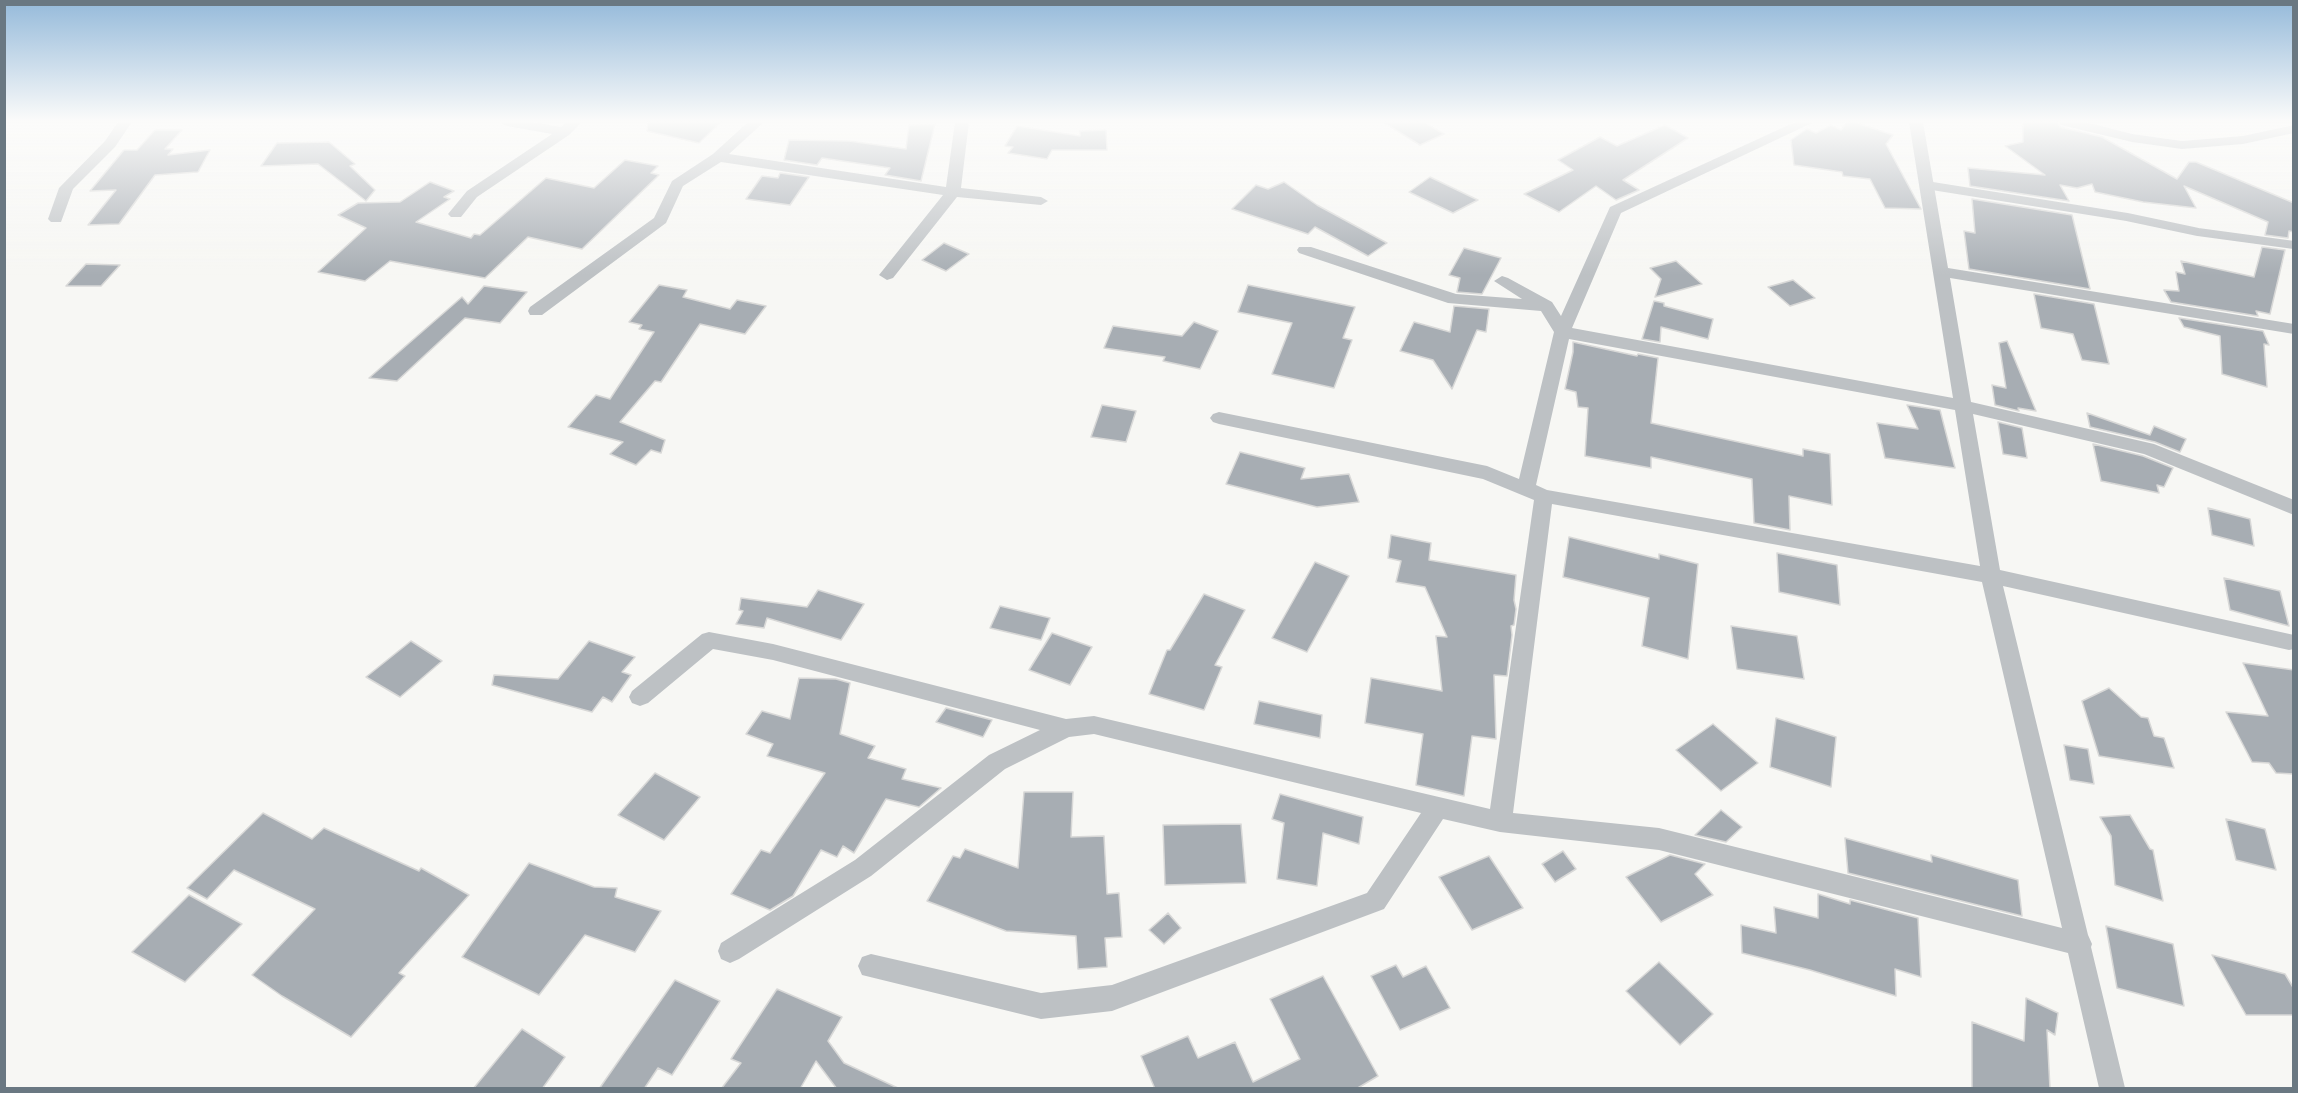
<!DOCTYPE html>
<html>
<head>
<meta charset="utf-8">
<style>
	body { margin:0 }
	#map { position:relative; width:2298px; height:1093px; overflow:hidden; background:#f7f7f4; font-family:Roboto,sans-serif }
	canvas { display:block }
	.frame { position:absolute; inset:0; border:6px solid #6a7882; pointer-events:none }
</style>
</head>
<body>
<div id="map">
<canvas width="2298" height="1093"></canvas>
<div class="frame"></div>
</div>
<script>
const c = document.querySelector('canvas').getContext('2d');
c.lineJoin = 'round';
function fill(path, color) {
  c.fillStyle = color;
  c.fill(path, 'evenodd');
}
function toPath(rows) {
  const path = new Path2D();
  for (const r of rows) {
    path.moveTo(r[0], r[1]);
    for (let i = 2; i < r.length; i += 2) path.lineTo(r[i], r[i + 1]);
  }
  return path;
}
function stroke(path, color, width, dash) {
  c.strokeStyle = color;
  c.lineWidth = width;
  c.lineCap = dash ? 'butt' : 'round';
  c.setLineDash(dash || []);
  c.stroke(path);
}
const building = toPath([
	[648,122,721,122,699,143,647,131,648,122],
	[1383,122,1424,122,1444,134,1420,145,1383,122],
	[1847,122,1854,122,1893,135,1886,144,1921,209,1885,208,1870,179,1843,176,1842,172,1794,165,1791,140,1807,129,1816,133,1831,125,1841,130,1847,122],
	[2023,122,2057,122,2060,127,2102,137,2177,179,2189,162,2196,162,2294,203,2294,232,2289,231,2288,238,2265,235,2268,222,2184,186,2196,208,2143,202,2095,192,2092,184,2077,188,2060,185,2069,201,1970,186,1968,168,2045,175,2005,146,2023,142,2023,122],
	[935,124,921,181,885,175,890,168,822,158,817,165,784,160,789,140,849,141,906,149,909,125,935,124],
	[1665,125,1688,138,1623,180,1639,190,1616,200,1596,186,1559,212,1524,194,1573,170,1558,160,1600,137,1617,146,1665,125],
	[1017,126,1080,136,1080,131,1106,130,1107,150,1052,150,1047,159,1008,153,1013,147,1005,146,1017,126],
	[155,130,182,130,165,149,173,149,168,155,210,150,198,172,155,175,119,224,88,225,116,190,90,191,124,150,137,150,155,130],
	[329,142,355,164,350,166,375,190,366,201,318,164,261,166,277,143,329,142],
	[625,160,658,166,651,173,659,175,582,249,528,237,485,278,390,261,365,281,318,272,366,228,338,215,358,203,400,202,430,182,454,191,444,197,450,199,416,222,471,238,474,234,480,235,546,178,594,188,625,160],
	[780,173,809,177,790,205,746,199,762,176,778,178,780,173],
	[1430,177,1478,200,1453,213,1409,192,1430,177],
	[1284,182,1317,205,1387,243,1368,256,1315,227,1308,234,1232,209,1256,185,1268,189,1284,182],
	[1972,199,2072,215,2090,289,1969,269,1964,231,1975,233,1972,199],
	[944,243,969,254,946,271,922,260,944,243],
	[2262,247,2285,250,2270,314,2256,311,2258,316,2171,302,2164,290,2179,291,2176,272,2185,274,2181,261,2254,277,2262,247],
	[1464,248,1501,258,1482,294,1457,292,1460,278,1449,275,1464,248],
	[1676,261,1702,284,1655,297,1661,279,1650,268,1676,261],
	[86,264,120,265,101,286,66,286,86,264],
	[1793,280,1815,298,1790,306,1768,287,1793,280],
	[659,285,687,290,683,297,730,309,737,300,766,306,745,334,700,324,661,382,655,381,620,422,665,440,661,453,651,450,636,465,610,454,623,442,568,427,596,395,610,399,654,332,639,329,642,325,629,322,659,285],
	[1248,285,1355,307,1343,338,1352,340,1334,388,1272,374,1292,323,1238,312,1248,285],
	[484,286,527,292,500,323,465,318,397,381,369,378,462,297,468,304,484,286],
	[2034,294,2094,304,2109,364,2082,360,2073,334,2041,328,2034,294],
	[1654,301,1664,303,1664,306,1713,319,1708,339,1661,327,1660,342,1642,339,1654,301],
	[1454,306,1489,309,1486,332,1477,330,1452,389,1433,360,1400,351,1414,322,1450,332,1454,306],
	[2179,318,2263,331,2269,345,2264,344,2267,387,2222,374,2220,336,2184,327,2179,318],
	[1194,322,1218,331,1200,369,1163,361,1165,357,1104,348,1113,326,1182,336,1194,322],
	[2007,341,2036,411,2018,408,2019,411,1995,405,1992,385,2006,388,1999,343,2007,341],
	[1573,342,1637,356,1638,354,1658,358,1651,423,1803,456,1803,449,1830,454,1832,505,1789,496,1790,530,1754,523,1752,479,1651,457,1651,468,1585,456,1588,408,1578,407,1576,392,1565,389,1573,352,1573,342],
	[1102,405,1136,411,1126,442,1091,437,1102,405],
	[1907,405,1940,410,1955,468,1885,458,1877,423,1918,429,1907,405],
	[2087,413,2150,435,2154,426,2186,439,2180,452,2155,442,2090,427,2087,413],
	[1998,422,2022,428,2027,458,2003,454,1998,422],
	[2093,444,2143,456,2173,468,2164,487,2157,485,2159,493,2101,481,2093,444],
	[1240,452,1305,468,1301,479,1349,474,1359,502,1317,507,1226,484,1240,452],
	[2208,508,2250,519,2254,546,2212,535,2208,508],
	[1391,535,1431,543,1429,560,1516,575,1514,600,1516,609,1514,625,1511,626,1512,635,1507,676,1494,675,1496,739,1472,736,1464,796,1416,785,1423,734,1365,723,1371,678,1442,691,1436,636,1447,637,1425,587,1396,582,1401,561,1388,558,1391,535],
	[1569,537,1659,559,1659,554,1698,564,1688,659,1642,646,1649,598,1563,577,1569,537],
	[1777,553,1837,565,1840,605,1779,592,1777,553],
	[1315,562,1349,576,1307,652,1272,638,1315,562],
	[2224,578,2280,591,2289,626,2230,610,2224,578],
	[818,590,864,604,841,640,767,618,764,628,736,624,743,611,739,610,741,598,807,607,818,590],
	[1204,594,1245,610,1215,665,1222,667,1204,710,1149,694,1167,650,1170,650,1204,594],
	[1000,606,1050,618,1041,640,990,628,1000,606],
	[1731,626,1797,636,1804,679,1737,669,1731,626],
	[1052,633,1092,647,1070,685,1029,670,1052,633],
	[411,641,442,661,400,697,366,677,411,641],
	[589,641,635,657,622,672,631,675,612,702,603,697,592,712,492,685,494,675,558,679,589,641],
	[2243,663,2294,670,2294,774,2276,773,2269,763,2252,762,2226,712,2268,716,2243,663],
	[799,678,836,679,850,683,840,734,875,746,868,758,906,769,902,779,941,788,919,807,886,799,854,853,843,846,837,857,821,850,793,896,770,910,731,894,761,850,770,853,825,773,767,756,773,744,746,734,762,711,790,719,799,678],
	[2109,688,2141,717,2148,718,2154,736,2164,738,2174,768,2099,756,2082,701,2109,688],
	[1259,701,1322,715,1320,738,1254,724,1259,701],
	[946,708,992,720,983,737,936,722,946,708],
	[1776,718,1836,737,1831,787,1770,767,1776,718],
	[1713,724,1758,763,1721,791,1676,750,1713,724],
	[2064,745,2088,749,2094,784,2070,780,2064,745],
	[655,773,700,797,664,840,618,815,655,773],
	[1024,792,1073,792,1071,837,1104,836,1107,894,1119,893,1122,937,1105,938,1107,967,1078,969,1076,936,1006,931,927,901,953,856,960,858,965,849,1018,868,1024,792],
	[1280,794,1363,817,1359,844,1323,833,1317,886,1277,879,1284,823,1272,819,1280,794],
	[1721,810,1742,827,1726,842,1695,835,1721,810],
	[263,813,312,839,324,828,419,871,421,868,469,895,399,973,405,976,351,1037,282,996,252,975,315,909,234,870,207,899,187,888,263,813],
	[2130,815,2150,849,2153,850,2163,901,2115,885,2111,836,2100,817,2130,815],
	[2226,819,2265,829,2276,870,2236,860,2226,819],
	[1241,824,1246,883,1165,885,1163,825,1241,824],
	[1845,838,1932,862,1931,855,2018,880,2022,916,1848,873,1845,838],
	[1563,851,1576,869,1555,882,1542,864,1563,851],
	[1670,855,1705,864,1695,874,1713,895,1661,922,1626,877,1670,855],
	[1489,856,1523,908,1472,930,1439,877,1489,856],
	[529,863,594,887,617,888,615,897,661,911,635,952,585,935,539,995,462,957,529,863],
	[1818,894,1850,904,1850,900,1918,918,1921,977,1895,969,1896,996,1810,970,1742,953,1741,925,1776,933,1774,907,1818,918,1818,894],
	[189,895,242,924,185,982,132,952,189,895],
	[1168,913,1181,928,1164,944,1149,930,1168,913],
	[2106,926,2173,944,2184,1006,2117,988,2106,926],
	[2212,955,2285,974,2294,989,2294,1015,2246,1015,2212,955],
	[1659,962,1713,1014,1680,1045,1626,991,1659,962],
	[1396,965,1403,977,1426,966,1450,1008,1400,1030,1371,976,1396,965],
	[1323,976,1378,1076,1356,1089,1155,1089,1141,1056,1188,1036,1198,1058,1235,1042,1253,1082,1300,1059,1270,999,1323,976],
	[675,980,720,1001,672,1075,658,1068,644,1089,599,1089,675,980],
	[777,989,842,1017,828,1041,844,1063,900,1089,837,1089,816,1061,800,1089,721,1089,741,1063,731,1059,777,989],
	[2026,998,2058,1013,2055,1035,2047,1030,2050,1089,1972,1089,1972,1022,2024,1041,2026,998],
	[522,1029,565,1057,542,1089,473,1089,522,1029]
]);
const lane = toPath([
	[1926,185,2127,217,2198,232,2294,245]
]);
const street = toPath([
	[118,122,132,122,115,147,73,189,61,222,51,222,48,219,59,188,105,141,118,122],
	[500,122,533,122,561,127,566,122,582,122,569,135,477,197,461,217,451,217,448,214,467,191,552,134,507,126,500,122],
	[748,122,764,122,729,154,946,187,955,122,969,122,961,188,1041,197,1048,201,1041,205,957,197,893,278,887,280,879,275,943,195,721,162,683,186,666,223,542,315,530,315,528,311,530,307,654,218,672,181,713,154,748,122],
	[1795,122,1814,122,1621,213,1572,328,1953,398,1909,122,1923,122,1948,268,2294,324,2294,334,1950,278,1971,402,2154,444,2294,500,2294,515,2144,454,1973,414,2000,570,2294,635,2294,649,2289,650,2003,586,2088,935,2092,944,2091,947,2125,1088,2099,1088,2068,953,1659,850,1500,832,1443,819,1384,909,1112,1011,1041,1019,862,975,858,966,862,957,871,954,1041,993,1112,985,1367,893,1421,813,1094,734,1069,737,1005,769,871,876,739,959,730,963,721,959,718,951,721,943,855,860,989,755,1040,730,773,660,713,649,648,703,640,706,632,703,629,697,632,691,702,634,709,632,773,644,1066,719,1094,716,1490,809,1534,500,1483,479,1219,424,1213,422,1210,418,1213,414,1219,412,1487,466,1519,479,1554,332,1541,311,1448,303,1299,253,1297,250,1299,247,1311,247,1456,294,1522,299,1494,281,1502,276,1508,278,1552,302,1561,316,1610,207,1795,122],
	[1569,339,1955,410,1980,566,1547,490,1536,485,1569,339],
	[1552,504,1982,582,2062,928,1659,828,1513,813,1552,504],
	[2059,122,2085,122,2132,134,2182,141,2243,136,2294,125,2294,133,2243,144,2182,149,2132,142,2061,125,2059,122]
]);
fill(building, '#a7adb3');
stroke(building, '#d8d8d7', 1.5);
stroke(lane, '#bdc1c4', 8);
fill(street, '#bdc1c4');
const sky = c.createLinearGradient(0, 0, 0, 275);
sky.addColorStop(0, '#95bada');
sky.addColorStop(0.44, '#fbfbfa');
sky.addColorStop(1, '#fbfbfa00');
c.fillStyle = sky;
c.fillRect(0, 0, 2298, 275);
</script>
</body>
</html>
